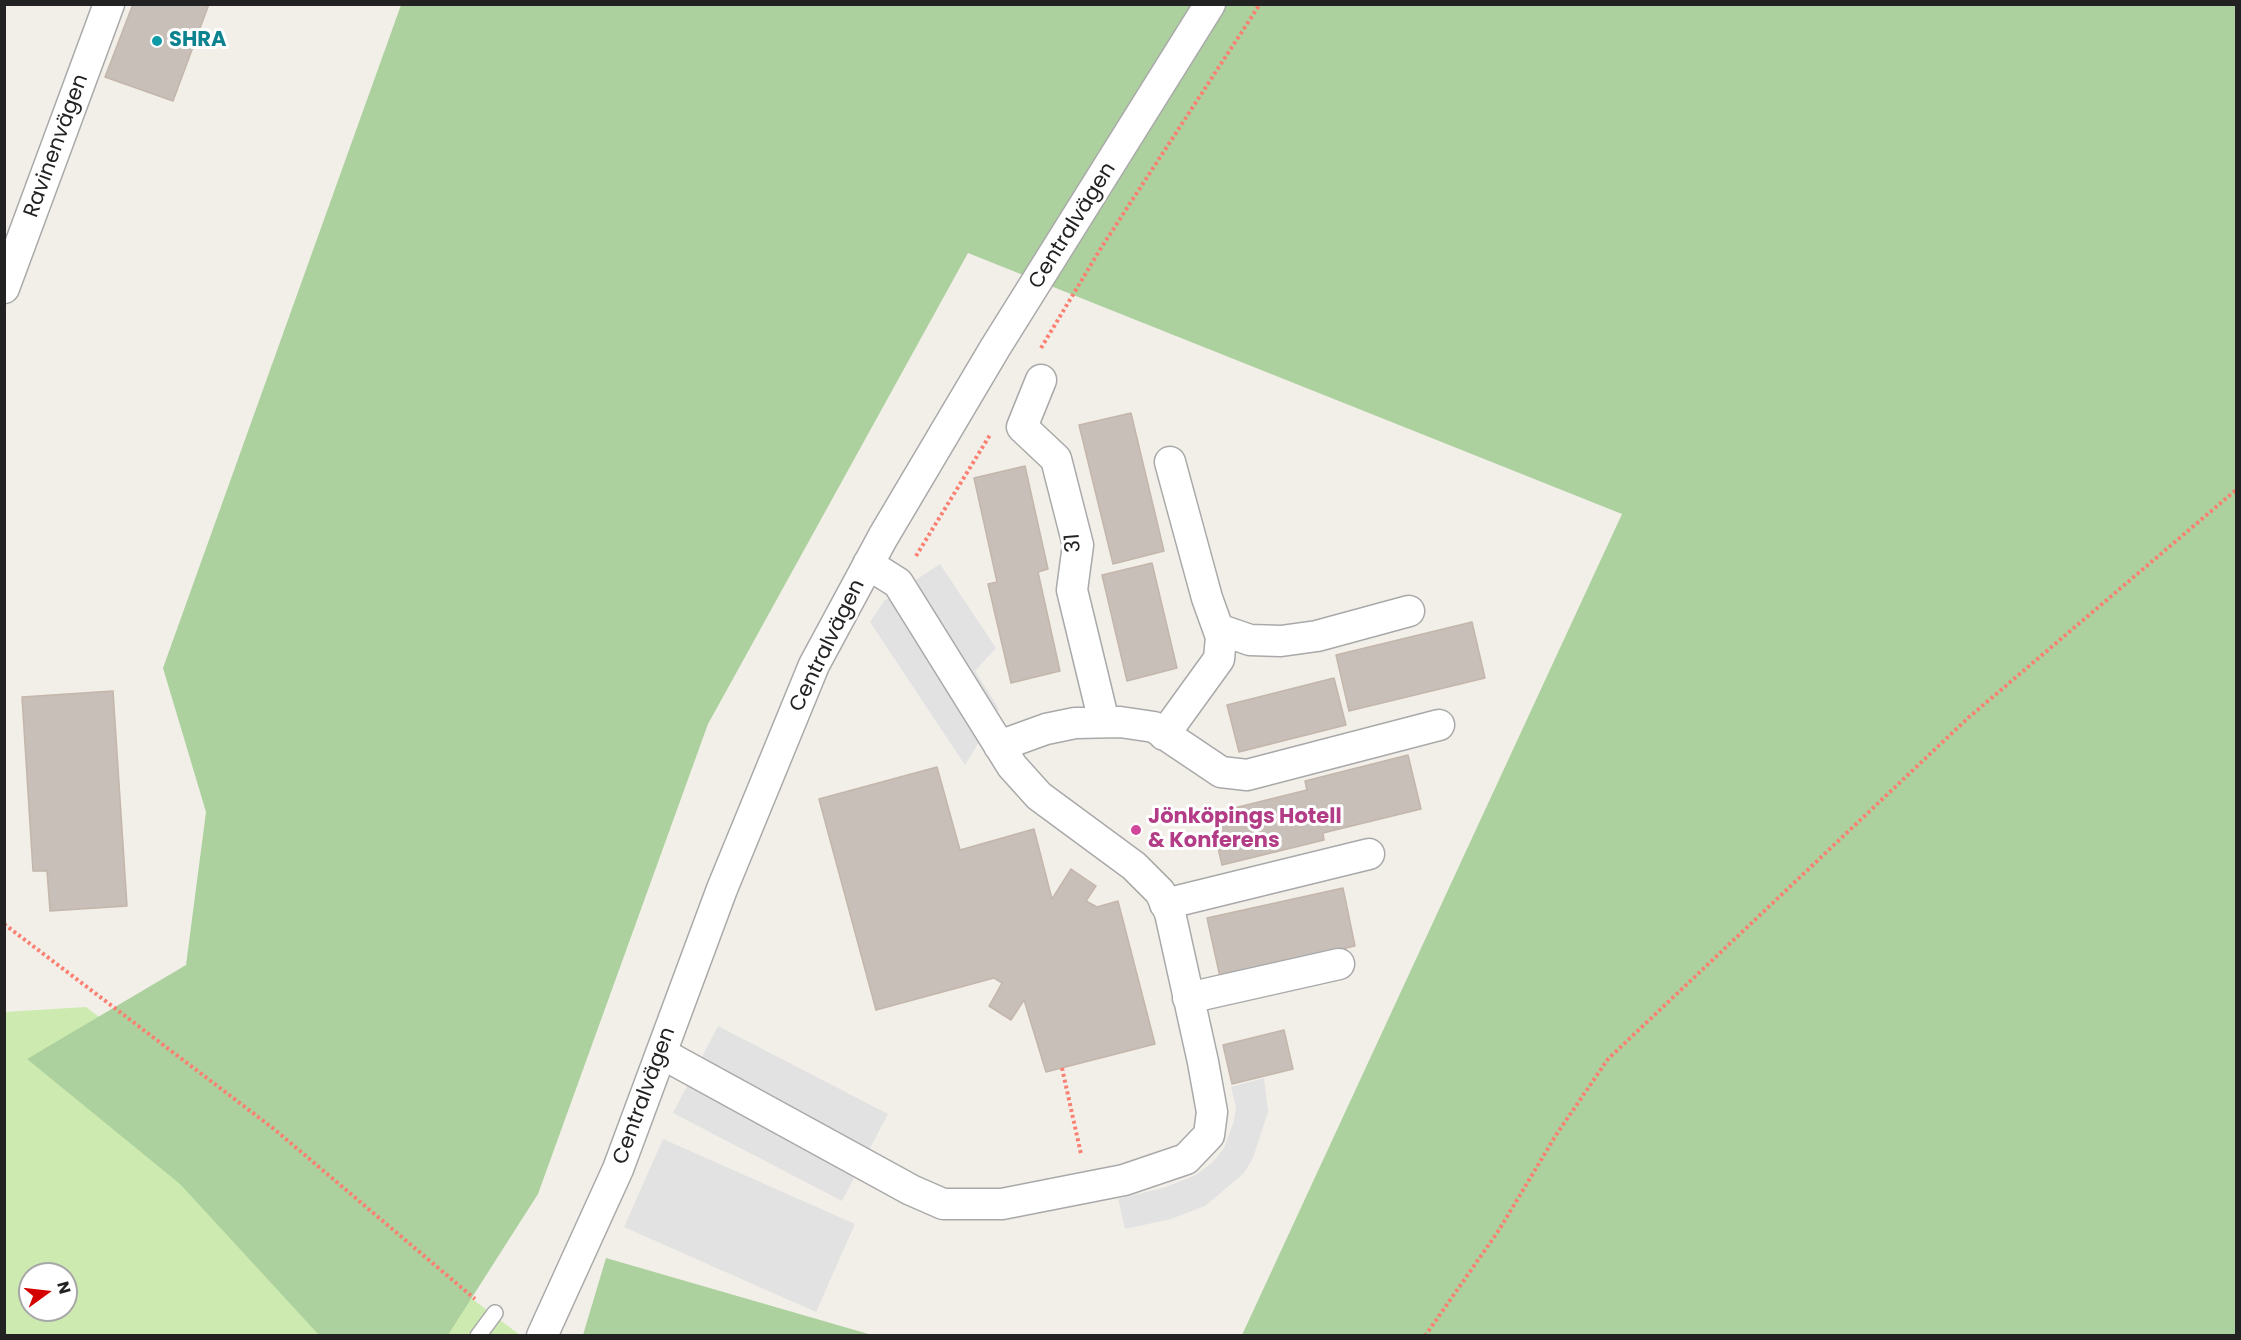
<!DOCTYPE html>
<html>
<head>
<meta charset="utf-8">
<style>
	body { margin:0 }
	#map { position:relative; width:2241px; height:1340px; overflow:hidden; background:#f2efe9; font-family:Poppins,sans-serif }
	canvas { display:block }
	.frame { position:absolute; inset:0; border:6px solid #222; pointer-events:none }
	.north { position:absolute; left:18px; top:1262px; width:60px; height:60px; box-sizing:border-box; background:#fff; border:2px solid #a7a7a7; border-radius:50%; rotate:75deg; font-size:16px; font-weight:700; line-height:24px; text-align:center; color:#222 }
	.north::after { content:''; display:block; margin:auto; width:21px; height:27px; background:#d40000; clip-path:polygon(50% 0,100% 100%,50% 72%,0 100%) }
</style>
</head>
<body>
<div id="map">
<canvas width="2241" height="1340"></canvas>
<div class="frame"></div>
<div class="north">N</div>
</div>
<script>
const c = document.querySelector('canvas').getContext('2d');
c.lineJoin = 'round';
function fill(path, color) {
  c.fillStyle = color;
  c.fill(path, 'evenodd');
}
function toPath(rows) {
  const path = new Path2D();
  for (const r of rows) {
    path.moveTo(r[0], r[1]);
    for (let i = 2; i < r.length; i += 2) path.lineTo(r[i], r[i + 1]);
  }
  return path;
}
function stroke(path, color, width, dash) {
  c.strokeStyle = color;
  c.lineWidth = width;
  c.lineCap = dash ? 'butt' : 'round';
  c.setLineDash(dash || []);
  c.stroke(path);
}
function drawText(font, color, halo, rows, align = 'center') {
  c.font = font + ' Poppins,sans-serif';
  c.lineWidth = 6;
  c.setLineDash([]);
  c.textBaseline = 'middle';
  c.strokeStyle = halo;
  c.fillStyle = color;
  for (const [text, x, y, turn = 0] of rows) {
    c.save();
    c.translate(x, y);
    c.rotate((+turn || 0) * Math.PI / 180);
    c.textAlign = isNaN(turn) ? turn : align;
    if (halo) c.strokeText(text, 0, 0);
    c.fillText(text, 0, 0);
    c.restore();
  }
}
const grass = toPath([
	[86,1007,520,1335,5,1335,4,1012],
	[30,1274,66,1274,66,1310,30,1310]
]);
const forest = toPath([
	[401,5,2236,5,2236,1335,1242,1335,1622,514,968,253,708,724,538,1194,448,1335,319,1335,180,1184,27,1059,186,965,206,812,163,668],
	[606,1258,872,1335,583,1335]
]);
const parking = toPath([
	[940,564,996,648,975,671,999,709,965,765,870,622,884,601],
	[718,1026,888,1114,842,1201,673,1113],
	[1264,1078,1268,1112,1253,1158,1244,1173,1205,1206,1171,1219,1125,1229,1118,1199,1163,1188,1194,1176,1212,1163,1224,1148,1234,1121,1236,1107,1231,1087],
	[663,1139,855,1224,816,1312,624,1227]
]);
const building = toPath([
	[133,4,209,4,173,101,105,77,133,4],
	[1131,413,1164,551,1113,564,1079,425,1131,413],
	[1025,466,1048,569,1038,572,1060,671,1011,683,988,584,997,582,974,478,1025,466],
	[1152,563,1177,668,1127,681,1102,575,1152,563],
	[1472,622,1485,678,1349,711,1336,655,1472,622],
	[1334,678,1346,725,1239,752,1227,705,1334,678],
	[113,691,127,906,50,911,47,871,33,871,22,697,113,691],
	[1408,755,1421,809,1323,833,1324,840,1222,865,1210,814,1307,790,1305,781,1408,755],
	[937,767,960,850,1034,829,1052,899,1071,869,1096,886,1086,901,1097,907,1118,901,1155,1044,1046,1072,1024,1000,1011,1020,989,1006,1002,983,994,978,876,1010,819,799,937,767],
	[1343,888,1355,946,1220,977,1207,918,1343,888],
	[1284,1030,1293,1069,1232,1084,1223,1045,1284,1030]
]);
const path = toPath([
	[1041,348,1101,248,1260,4],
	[916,556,990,435],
	[4,924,274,1129,475,1299],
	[1062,1068,1081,1154],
	[1425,1336,1499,1230,1556,1135,1608,1059,1968,718,2236,490]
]);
const lane = toPath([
	[478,1336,495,1313]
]);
const street = toPath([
	[4,288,109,4],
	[1041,380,1022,427,1056,459,1078,545,1072,590,1104,722],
	[1218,629,1250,640,1281,641,1317,636,1409,611],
	[1164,735,1219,659,1221,637,1207,598,1170,462],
	[999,746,1046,729,1075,723,1120,722,1154,727,1221,772,1247,775,1439,725],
	[1165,904,1369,854],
	[1188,998,1339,964],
	[661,1053,911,1190,943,1204,1002,1204,1124,1180,1186,1159,1209,1135,1212,1112,1203,1062,1170,913,1160,892,1134,866,1039,796,1012,766,898,583,868,564],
	[542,1336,618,1169,722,889,814,665,883,537,995,348,1210,4]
]);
const markers = [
	[157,41,6,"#0f9aa8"],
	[1136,830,6,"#d1479c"]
];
const cultureNames = [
	["SHRA",169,41]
];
const streetNames = [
	["Ravinenvägen",57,146,-70],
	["Centralvägen",1073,226,-58],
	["31",1074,543,-95],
	["Centralvägen",828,646,-64],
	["Centralvägen",645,1096,-70]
];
const hotelNames = [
	["Jönköpings Hotell",1148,818],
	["& Konferens",1148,842]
];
fill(grass, '#cdebb0');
fill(forest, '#add19e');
fill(parking, '#e2e2e2');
fill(building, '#c7bfb8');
stroke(building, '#c4b6ab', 1.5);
stroke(lane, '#a9a9a9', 18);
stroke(street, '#a9a9a9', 33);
stroke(path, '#fa8072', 4, [3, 3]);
stroke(lane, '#fff', 15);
stroke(street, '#fff', 30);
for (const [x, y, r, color] of markers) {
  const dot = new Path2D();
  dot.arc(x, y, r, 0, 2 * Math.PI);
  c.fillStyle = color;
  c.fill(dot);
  stroke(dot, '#fff', 2);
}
drawText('bold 21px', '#0d838f', '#fff', cultureNames, 'left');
drawText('21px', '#222', '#fff', streetNames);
drawText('bold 21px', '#b23c85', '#fff', hotelNames, 'left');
</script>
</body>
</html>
